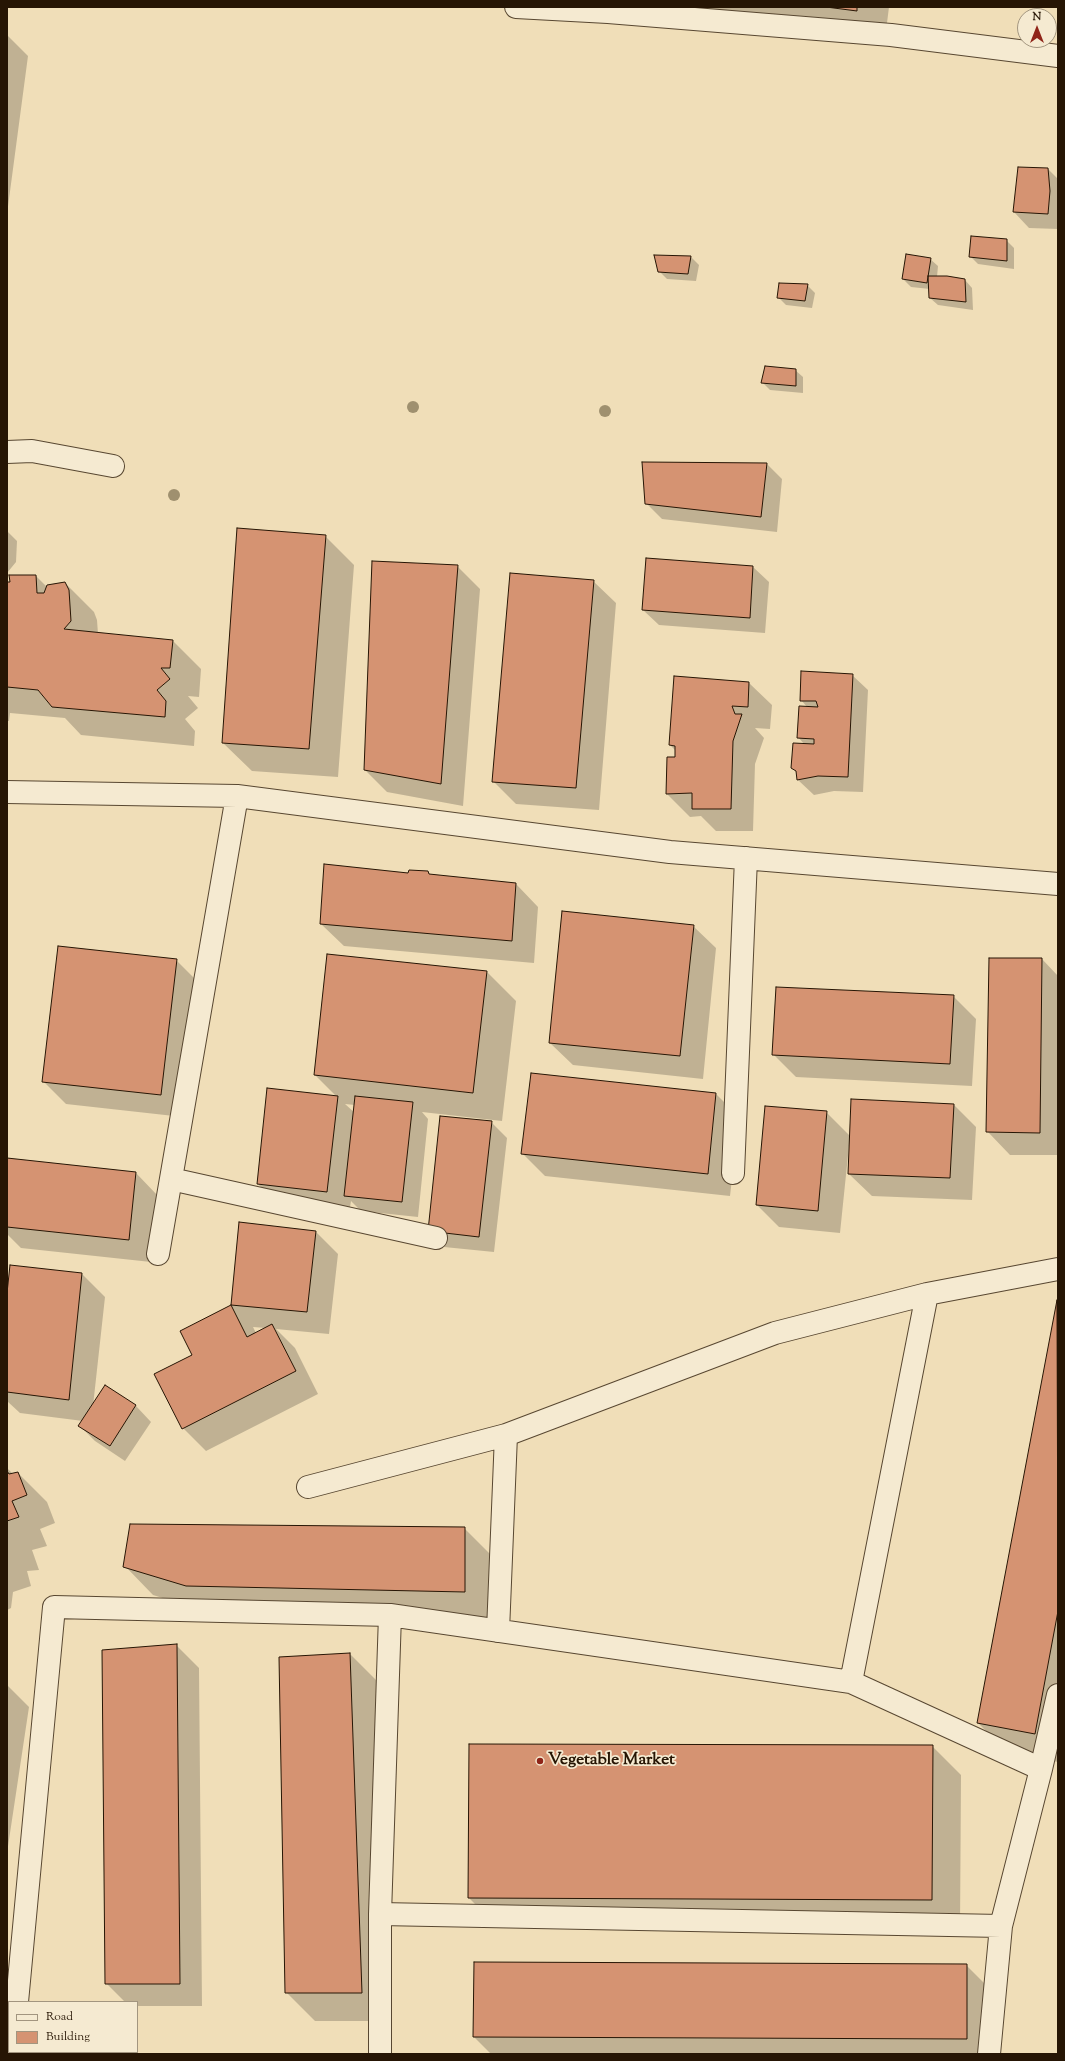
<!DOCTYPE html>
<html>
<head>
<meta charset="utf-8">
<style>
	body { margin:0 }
	#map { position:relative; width:1065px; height:2061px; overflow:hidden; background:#f0deb8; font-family:"Sorts Mill Goudy",serif }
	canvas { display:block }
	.frame { position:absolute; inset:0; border:8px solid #261504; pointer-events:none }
	.legend { position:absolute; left:8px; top:2001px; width:130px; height:52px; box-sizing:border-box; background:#f5ead1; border:1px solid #a2957f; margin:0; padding:5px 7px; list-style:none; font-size:12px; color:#261504 }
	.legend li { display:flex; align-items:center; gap:8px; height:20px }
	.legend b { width:20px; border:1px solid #a2957f }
	.north { position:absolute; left:1017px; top:8px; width:40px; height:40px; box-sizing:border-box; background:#f5ead1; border:1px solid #a2957f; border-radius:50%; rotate:0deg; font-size:11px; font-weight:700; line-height:16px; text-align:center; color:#261504 }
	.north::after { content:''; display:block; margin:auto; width:14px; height:18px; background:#8f2418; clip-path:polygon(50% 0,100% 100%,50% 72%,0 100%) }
</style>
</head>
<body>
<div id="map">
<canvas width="1065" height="2061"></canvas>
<div class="frame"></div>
<ul class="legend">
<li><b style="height:5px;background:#f5ead1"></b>Road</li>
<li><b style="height:11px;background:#d59372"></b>Building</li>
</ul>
<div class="north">N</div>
</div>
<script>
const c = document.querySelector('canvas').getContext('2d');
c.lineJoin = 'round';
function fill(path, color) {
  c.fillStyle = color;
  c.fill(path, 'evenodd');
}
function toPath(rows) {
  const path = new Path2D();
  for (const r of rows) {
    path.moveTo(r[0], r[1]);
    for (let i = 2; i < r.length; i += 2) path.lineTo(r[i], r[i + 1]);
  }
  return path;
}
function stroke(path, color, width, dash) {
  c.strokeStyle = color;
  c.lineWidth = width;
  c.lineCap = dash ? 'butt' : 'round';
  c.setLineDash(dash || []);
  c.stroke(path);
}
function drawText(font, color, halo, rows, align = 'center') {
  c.font = font + ' "Sorts Mill Goudy",serif';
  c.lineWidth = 3.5;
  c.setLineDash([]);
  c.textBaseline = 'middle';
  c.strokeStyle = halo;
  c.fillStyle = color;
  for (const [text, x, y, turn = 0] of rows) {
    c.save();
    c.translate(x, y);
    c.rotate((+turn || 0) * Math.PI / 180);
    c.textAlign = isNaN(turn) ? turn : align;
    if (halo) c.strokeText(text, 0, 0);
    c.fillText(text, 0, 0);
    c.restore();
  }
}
const shadow = toPath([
	[695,7,889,7,885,39,707,19],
	[7,35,28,56,7,214],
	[1019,168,1048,169,1058,179,1058,229,1029,228,1014,212],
	[1006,240,1014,248,1014,269,978,264,970,256],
	[655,256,691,257,699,265,696,281,667,279,659,271],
	[930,259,938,266,937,277,965,280,972,288,973,310,938,305,930,298,930,289,911,287,903,279],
	[807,285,815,293,812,308,786,305,778,297],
	[795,370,803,377,803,393,770,390,762,382],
	[767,464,782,479,777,532,662,519,646,503],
	[7,531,17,541,16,562,7,573],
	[325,536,354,565,338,777,252,771,223,743],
	[457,566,480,589,463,806,387,792,365,770],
	[753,567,769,582,765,633,659,625,643,610],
	[36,576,47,587,65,583,94,612,97,620,98,634,173,641,201,669,199,697,188,696,198,708,185,719,195,731,194,746,81,735,65,718,10,713,9,721,7,721,7,583],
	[593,581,616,603,599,810,516,804,493,781],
	[852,675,868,690,863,792,834,791,814,795,798,780,797,772,792,767,805,745,798,737,808,708,801,700],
	[749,683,772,705,770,729,755,728,764,738,755,764,753,831,716,831,701,816,690,817,667,794,668,758,676,758,676,751,670,745],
	[427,872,431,875,516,884,538,907,534,963,344,946,321,924,409,874],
	[693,926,716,948,703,1079,573,1065,550,1043],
	[1042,959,1058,976,1058,1155,1010,1155,988,1132],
	[176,960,199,983,183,1117,66,1104,44,1082],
	[487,972,516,1001,502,1121,422,1112,428,1119,418,1217,361,1211,351,1201,349,1214,280,1207,258,1184,336,1096,315,1075],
	[345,1104,355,1105,355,1113],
	[953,996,976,1019,972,1086,796,1077,773,1054],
	[532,1074,716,1094,739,1117,730,1196,545,1176,522,1153],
	[953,1104,976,1127,972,1200,872,1196,849,1174],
	[826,1112,850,1136,840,1233,779,1227,757,1205],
	[491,1122,507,1138,494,1252,444,1247,429,1231],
	[7,1159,136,1173,158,1196,151,1262,21,1248,7,1234],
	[239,1223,316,1232,338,1254,329,1334,276,1329,295,1348,318,1394,206,1451,183,1428,155,1374,193,1355,181,1332,232,1306],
	[253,1327,266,1328,256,1333],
	[11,1266,82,1274,105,1297,93,1406,105,1386,136,1406,151,1422,125,1461,95,1441,80,1426,83,1421,20,1413,7,1401,7,1302],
	[1058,1301,1058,1762,1007,1752,978,1723],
	[7,1468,13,1474,18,1473,47,1502,55,1523,40,1529,47,1546,32,1550,39,1570,27,1571,31,1586,13,1592,11,1608,7,1610],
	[464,1528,493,1557,493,1620,215,1614,153,1595,125,1566],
	[176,1645,199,1668,202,2006,137,2006,137,2002,125,2002,106,1983],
	[350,1654,379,1683,391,2021,315,2021,286,1992],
	[7,1685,29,1707,7,1853],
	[470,1745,932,1746,961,1775,960,1929,498,1927,469,1898],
	[966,1965,995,1994,995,2054,491,2054,474,2037]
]);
const building = toPath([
	[826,7,857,7,857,11,826,7],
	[1018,167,1048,168,1050,191,1048,214,1013,212,1018,167],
	[971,236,1007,239,1007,261,969,257,971,236],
	[906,254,931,258,927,283,902,279,906,254],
	[654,255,691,256,688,274,658,272,654,255],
	[928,276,947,276,965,279,966,302,929,298,928,276],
	[779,283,808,284,805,301,777,298,779,283],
	[765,366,796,369,796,386,761,383,765,366],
	[642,462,767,463,761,517,645,504,642,462],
	[237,528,326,535,309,749,222,743,237,528],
	[646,558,753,566,750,618,642,610,646,558],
	[372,561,458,565,441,784,364,770,372,561],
	[510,573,594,580,576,788,492,782,510,573],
	[9,575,36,575,37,593,44,593,47,585,65,582,69,590,71,621,64,629,173,640,170,668,161,668,170,679,157,690,166,701,165,717,52,707,38,690,7,687,7,582,10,582,9,575],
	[801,671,853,674,848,777,818,776,797,780,796,771,791,768,793,743,814,744,814,739,797,738,799,706,818,707,816,701,800,701,801,671],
	[674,676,749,682,748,707,732,706,735,714,742,714,733,741,731,809,692,809,692,793,666,794,667,757,675,757,675,746,669,745,674,676],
	[324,864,408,873,409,870,428,871,429,874,516,883,512,941,320,924,324,864],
	[562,911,694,925,680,1056,549,1043,562,911],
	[58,946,177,959,161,1095,42,1082,58,946],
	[327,954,487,971,473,1093,314,1075,327,954],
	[989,958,1042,958,1040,1133,986,1132,989,958],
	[776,987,954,995,950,1064,772,1055,776,987],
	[531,1073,716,1093,708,1174,521,1154,531,1073],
	[267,1088,338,1096,327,1192,257,1184,267,1088],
	[355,1096,413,1102,402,1202,344,1196,355,1096],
	[851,1099,954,1104,950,1178,848,1174,851,1099],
	[765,1106,827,1111,818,1211,756,1205,765,1106],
	[440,1116,492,1121,479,1237,428,1231,440,1116],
	[7,1158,136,1172,129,1240,7,1227,7,1158],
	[239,1222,316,1231,307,1312,231,1305,239,1222],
	[10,1265,82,1273,69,1400,7,1392,7,1293,10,1265],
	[1057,1300,1058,1611,1035,1734,977,1723,1057,1300],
	[231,1305,247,1337,272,1324,296,1371,182,1429,154,1374,192,1355,180,1331,231,1305],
	[105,1385,136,1405,110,1446,78,1426,105,1385],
	[7,1471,9,1474,18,1472,27,1495,12,1501,19,1517,7,1521,7,1471],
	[130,1524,465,1527,465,1592,186,1586,123,1567,130,1524],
	[177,1644,180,1984,105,1984,102,1650,177,1644],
	[350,1653,362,1993,285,1993,279,1657,350,1653],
	[469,1744,933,1745,932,1900,468,1898,469,1744],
	[474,1962,967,1964,967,2039,473,2037,474,1962]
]);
const minor = toPath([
	[516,7,608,12,891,35,1058,56],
	[7,452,32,451,113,466],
	[7,792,237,796,670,852,1058,884],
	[733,1173,746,858],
	[171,1179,436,1238],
	[158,1254,237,796],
	[308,1487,506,1435],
	[498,1631,506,1435,775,1333,927,1294,1058,1269],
	[851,1682,927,1294],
	[1041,1769,1058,1695],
	[380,1914,1001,1926],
	[17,2002,54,1607,390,1615,851,1682,1041,1769,1001,1926,989,2054],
	[12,2054,12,2052],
	[380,2054,380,1914,390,1615]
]);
const trees = [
	[413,407],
	[605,411],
	[174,495]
];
const markers = [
	[540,1761,4,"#8f2418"]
];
const poiNames = [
	["Vegetable Market",548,1761]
];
fill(shadow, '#0003');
fill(building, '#d59372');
stroke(building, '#261504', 1);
stroke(minor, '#584731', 24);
stroke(minor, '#f5ead1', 22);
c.fillStyle = '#9f906f';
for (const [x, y] of trees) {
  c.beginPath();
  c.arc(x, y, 6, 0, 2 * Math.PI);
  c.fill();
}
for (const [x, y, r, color] of markers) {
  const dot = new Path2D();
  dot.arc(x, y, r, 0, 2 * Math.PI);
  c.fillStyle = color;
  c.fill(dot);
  stroke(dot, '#f5ead1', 1.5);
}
drawText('bold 17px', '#261504', '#f5ead1', poiNames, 'left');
</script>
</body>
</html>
